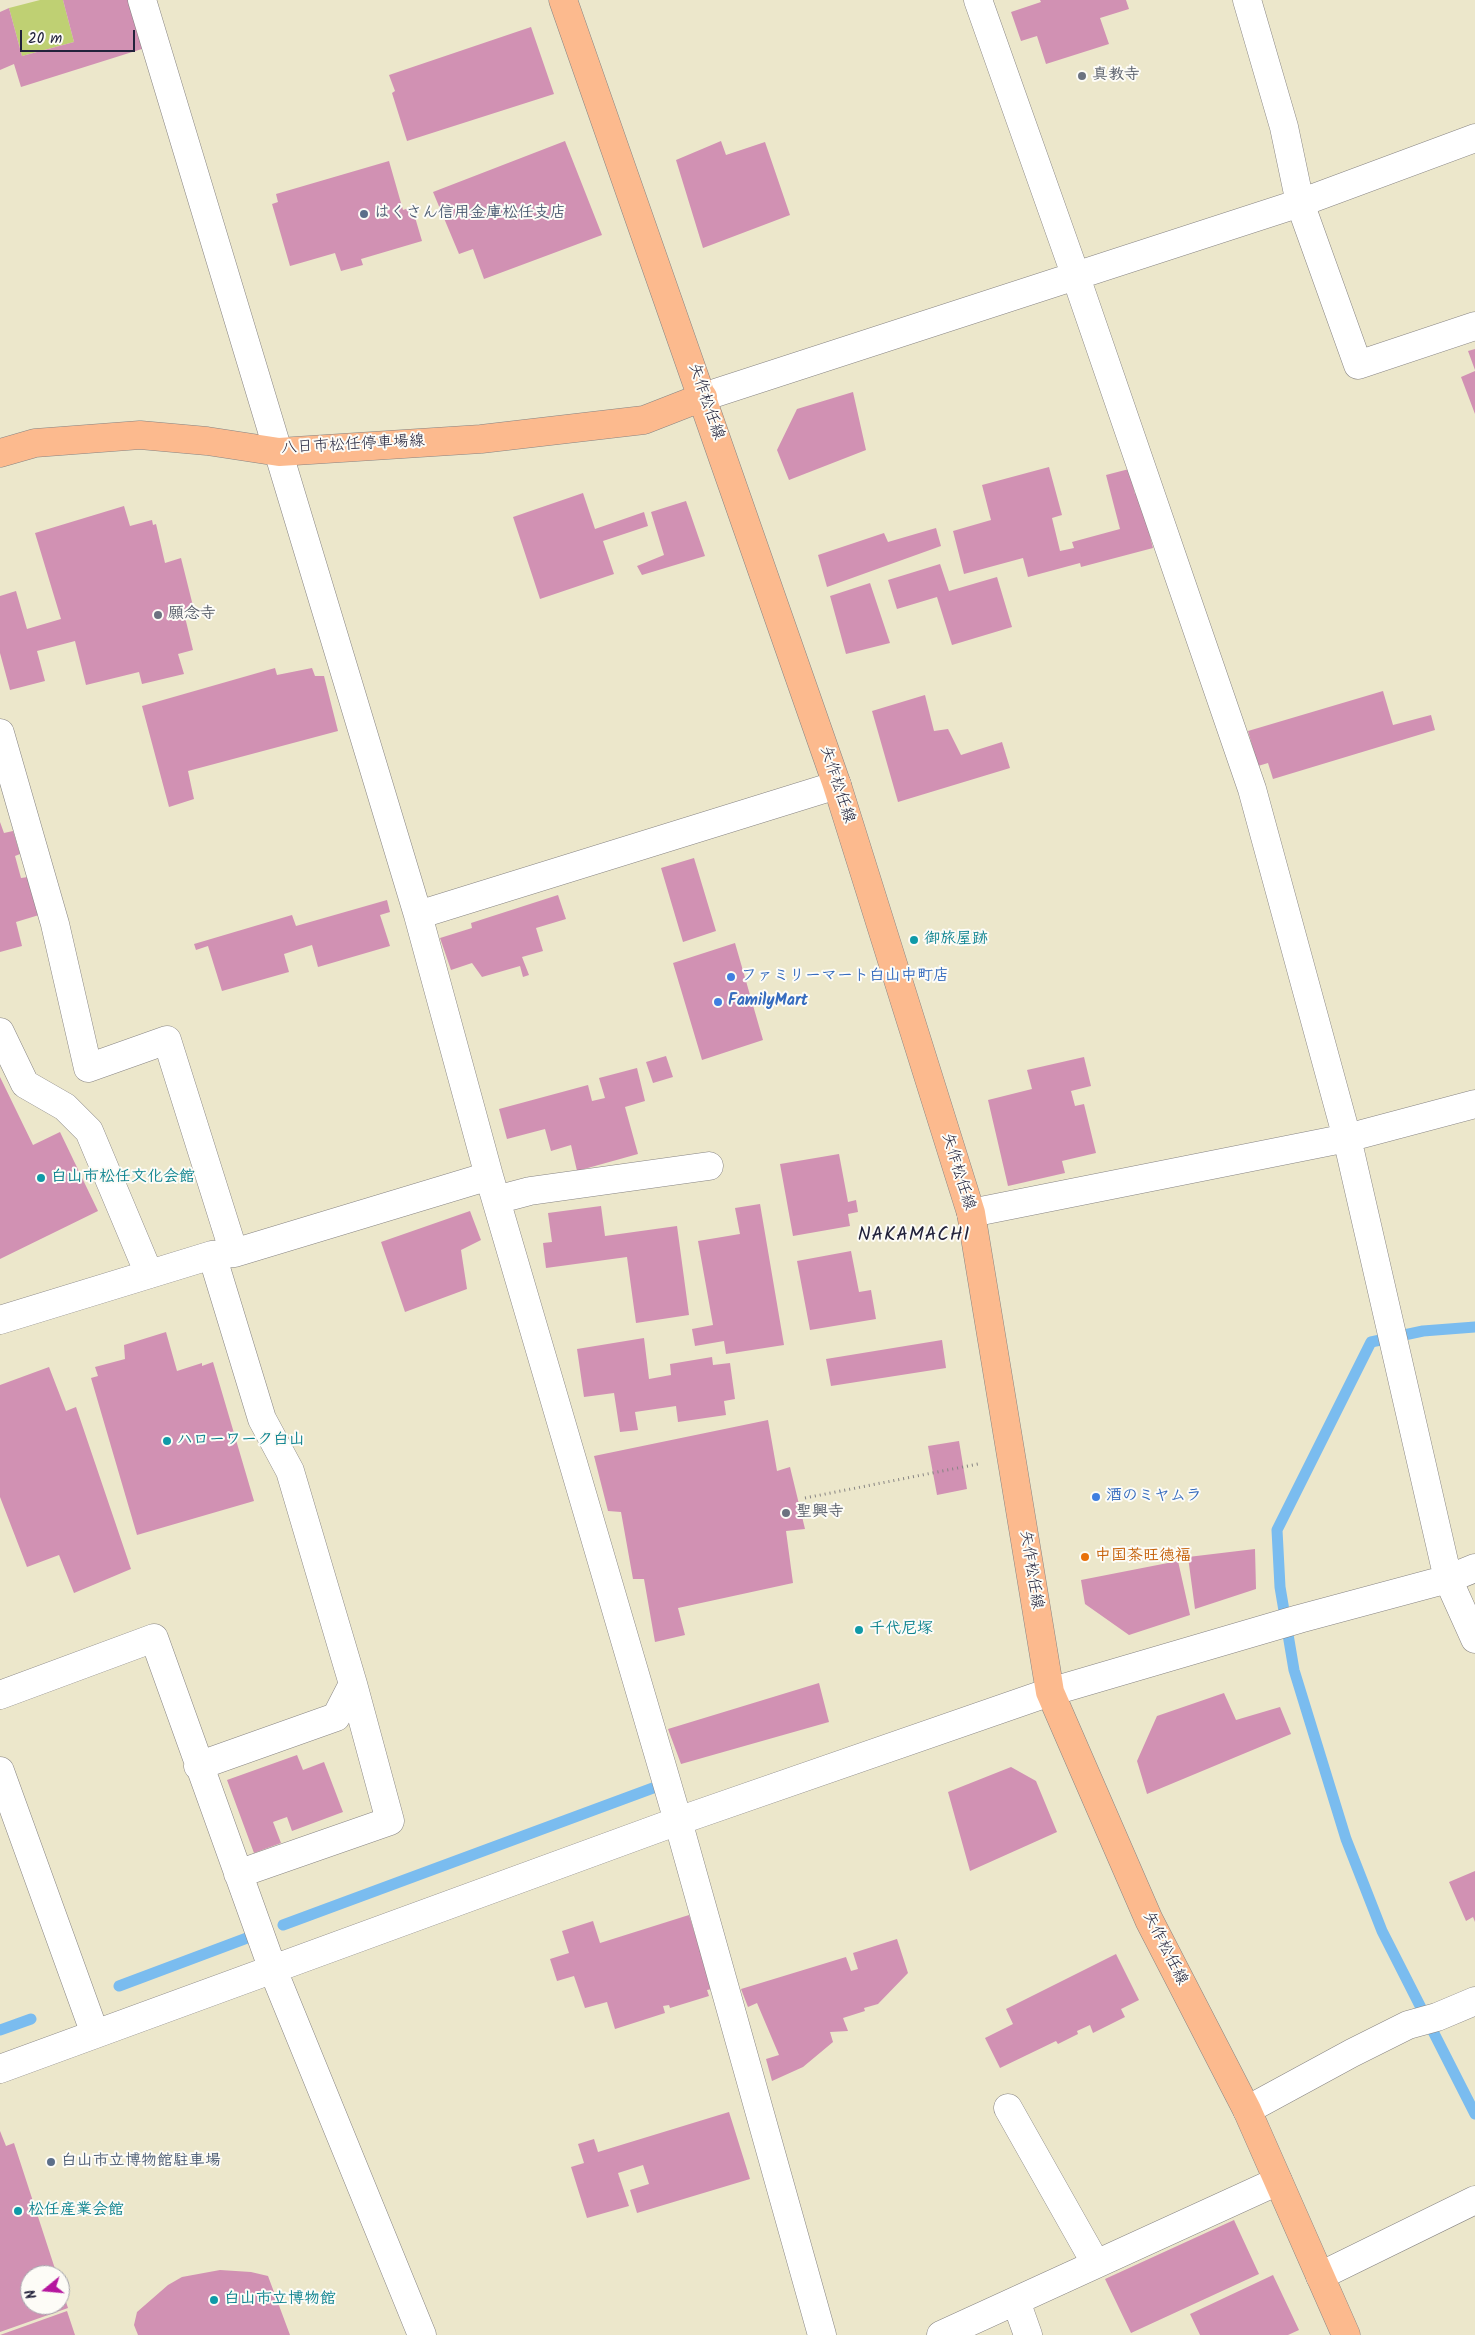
<!DOCTYPE html>
<html>
<head>
<meta charset="utf-8">
<style>
	body { margin:0 }
	#map { position:relative; width:1475px; height:2335px; overflow:hidden; background:#ece7cb; font-family:Kalam,sans-serif }
	canvas { display:block }
	.north { position:absolute; left:20px; top:2265px; width:50px; height:50px; box-sizing:border-box; background:#fdfcf7; border:1px solid #a5a5ac; border-radius:50%; rotate:253deg; font-size:14px; font-weight:700; line-height:20px; text-align:center; color:#22223b }
	.north::after { content:''; display:block; margin:auto; width:18px; height:22px; background:#b5179e; clip-path:polygon(50% 0,100% 100%,50% 72%,0 100%) }
	.scale { position:absolute; left:20px; top:30px; width:115px; height:22px; box-sizing:border-box; border:2px solid #22223b; border-top:0; padding-left:6px; font-size:15px; line-height:18px; white-space:nowrap; color:#22223b; -webkit-text-stroke:4px #fdfcf7; paint-order:stroke }
</style>
</head>
<body>
<div id="map">
<canvas width="1475" height="2335"></canvas>
<div class="north">N</div>
<div class="scale">20 m</div>
</div>
<script>
const c = document.querySelector('canvas').getContext('2d');
c.lineJoin = 'round';
function fill(path, color) {
  c.fillStyle = color;
  c.fill(path, 'evenodd');
}
function toPath(rows) {
  const path = new Path2D();
  for (const r of rows) {
    path.moveTo(r[0], r[1]);
    for (let i = 2; i < r.length; i += 2) path.lineTo(r[i], r[i + 1]);
  }
  return path;
}
function stroke(path, color, width, dash) {
  c.strokeStyle = color;
  c.lineWidth = width;
  c.lineCap = dash ? 'butt' : 'round';
  c.setLineDash(dash || []);
  c.stroke(path);
}
function drawText(font, color, halo, rows, align = 'center') {
  c.font = font + ' Kalam,"Klee One",sans-serif';
  c.lineWidth = 4;
  c.setLineDash([]);
  c.textBaseline = 'middle';
  c.strokeStyle = halo;
  c.fillStyle = color;
  for (const [text, x, y, turn = 0] of rows) {
    c.save();
    c.translate(x, y);
    c.rotate((+turn || 0) * Math.PI / 180);
    c.textAlign = isNaN(turn) ? turn : align;
    if (halo) c.strokeText(text, 0, 0);
    c.fillText(text, 0, 0);
    c.restore();
  }
}
const green = toPath([
	[40,0,63,0,74,42,22,56,9,8]
]);
const stream = toPath([
	[1475,1327,1423,1331,1371,1342,1277,1530,1280,1587,1294,1670,1346,1839,1382,1931,1475,2114],
	[283,1925,653,1788],
	[119,1986,247,1938],
	[0,2030,31,2019]
]);
const building = toPath([
	[63,0,130,0,145,48,21,87,14,64,0,70,0,12,9,8,22,56,74,42],
	[1040,0,1126,0,1129,9,1100,18,1109,44,1046,64,1037,36,1021,41,1011,12,1041,2],
	[531,27,554,94,407,141,392,93,395,91,389,75],
	[565,141,602,235,484,279,473,249,459,254,433,192],
	[721,141,726,155,765,142,790,215,703,248,676,160],
	[389,161,403,210,412,207,422,241,361,259,363,265,341,271,335,253,290,266,272,204,278,202,276,194],
	[1475,349,1475,370,1468,351],
	[1475,371,1475,414,1461,377],
	[853,392,866,450,789,480,777,450,797,409],
	[1049,467,1062,515,1052,518,1060,551,1074,548,1072,542,1120,529,1106,475,1129,469,1135,494,1139,493,1153,548,1081,567,1080,563,1028,577,1023,558,964,574,953,531,991,520,982,485],
	[583,493,595,529,644,512,648,526,603,541,614,574,540,599,513,517],
	[686,501,705,556,642,575,637,566,664,555,651,512],
	[124,506,130,526,152,520,153,525,156,524,165,563,181,558,194,610,184,613,193,650,178,654,184,674,142,684,139,672,86,685,75,641,37,651,45,681,10,690,0,653,0,596,16,591,27,629,61,619,35,533],
	[936,528,941,546,827,587,818,555,884,533,888,542],
	[940,564,949,591,997,577,1012,627,952,645,937,597,897,609,888,580],
	[870,583,890,643,846,654,830,596],
	[275,668,277,675,312,668,315,676,324,676,338,731,188,771,194,799,169,807,142,706],
	[1383,691,1393,725,1431,715,1435,730,1273,779,1268,763,1258,766,1248,731],
	[925,695,934,731,948,729,961,755,1002,742,1010,768,898,802,872,711],
	[0,822,4,833,13,831,20,854,15,856,21,878,28,877,39,915,16,922,22,946,0,952],
	[694,858,716,931,683,942,661,868],
	[558,895,566,919,536,928,543,951,522,957,529,975,523,977,520,966,482,977,472,963,451,970,440,938,472,928,471,923],
	[387,900,390,912,380,915,390,946,318,967,312,945,284,954,289,972,222,991,208,946,196,950,194,944,292,915,296,926],
	[735,943,763,1040,702,1060,673,963],
	[666,1056,673,1077,653,1083,646,1062],
	[1084,1057,1091,1086,1071,1091,1075,1106,1084,1104,1096,1153,1062,1161,1065,1173,1008,1186,988,1100,1032,1089,1027,1070],
	[637,1068,645,1101,625,1107,638,1154,577,1171,571,1145,551,1151,545,1129,507,1139,499,1109,588,1085,592,1101,605,1098,599,1078],
	[0,1077,33,1145,60,1132,98,1211,0,1259],
	[839,1154,848,1202,856,1200,858,1212,848,1214,850,1226,793,1236,780,1164],
	[760,1204,784,1345,726,1354,724,1341,695,1346,692,1329,713,1325,698,1241,740,1234,735,1208],
	[601,1206,605,1236,677,1226,689,1315,636,1323,627,1257,546,1268,543,1243,552,1242,548,1213],
	[470,1211,481,1240,461,1250,467,1289,405,1312,381,1242],
	[851,1251,859,1292,871,1290,876,1319,810,1330,797,1261],
	[166,1332,177,1371,202,1363,202,1366,213,1362,254,1501,137,1535,91,1378,98,1376,95,1367,125,1359,124,1345],
	[644,1338,649,1379,671,1375,670,1364,712,1357,713,1365,730,1363,735,1399,724,1401,726,1415,678,1422,676,1406,635,1412,638,1430,620,1432,614,1393,584,1397,577,1349],
	[942,1340,946,1368,831,1386,826,1359],
	[49,1367,66,1411,76,1407,131,1569,74,1593,59,1555,27,1567,0,1497,0,1385],
	[768,1420,777,1471,790,1467,805,1529,786,1531,793,1583,678,1608,685,1635,655,1642,644,1579,633,1579,621,1512,608,1511,594,1456],
	[959,1441,967,1489,937,1495,928,1446],
	[1255,1549,1256,1589,1195,1609,1188,1557],
	[1178,1561,1190,1615,1129,1635,1085,1604,1081,1580],
	[819,1683,829,1722,681,1764,668,1729],
	[1224,1693,1236,1720,1280,1707,1291,1734,1147,1794,1137,1761,1157,1716],
	[297,1755,303,1770,324,1762,343,1812,292,1831,287,1817,273,1822,281,1843,254,1853,227,1780],
	[1011,1767,1036,1781,1057,1832,970,1871,948,1792],
	[1475,1871,1475,1922,1473,1917,1466,1921,1449,1882],
	[689,1915,712,1989,707,1990,709,1996,670,2008,669,2005,663,2006,665,2013,615,2029,607,2002,585,2008,574,1976,557,1981,550,1959,569,1953,562,1931,593,1921,600,1943],
	[897,1939,908,1973,878,2004,864,2008,865,2011,843,2018,848,2031,830,2032,833,2042,803,2067,772,2081,766,2059,779,2055,757,2003,748,2007,741,1989,846,1957,851,1971,858,1969,853,1953],
	[1116,1954,1139,2000,1121,2009,1125,2017,1093,2033,1090,2025,1077,2031,1078,2034,1058,2044,1056,2041,1000,2068,985,2038,1013,2024,1006,2009],
	[729,2112,750,2179,637,2213,630,2190,649,2184,643,2165,618,2173,629,2206,587,2218,571,2167,584,2163,578,2144,594,2139,598,2152],
	[0,2131,6,2146,14,2143,57,2275,30,2275,30,2305,60,2305,60,2284,68,2308,0,2332],
	[1234,2220,1259,2274,1131,2333,1105,2279],
	[220,2270,251,2272,268,2276,290,2335,138,2335,134,2325,137,2312,168,2285,182,2277],
	[1273,2275,1299,2330,1288,2335,1200,2335,1190,2314],
	[67,2311,75,2335,0,2335]
]);
const path = toPath([
	[805,1498,978,1464]
]);
const minor = toPath([
	[142,0,418,915,489,1176,678,1821,822,2335],
	[978,0,1075,274,1252,789,1347,1138,1448,1579,1475,1639],
	[1247,0,1284,127,1300,203,1358,365,1475,326],
	[703,397,1300,203,1475,138],
	[0,733,55,924,88,1068,167,1040,234,1253],
	[418,915,837,785],
	[0,1032,25,1084,65,1107,89,1131,149,1274],
	[496,1200,530,1191,709,1166],
	[971,1213,1347,1138,1475,1104],
	[0,1320,212,1255,234,1253,489,1176],
	[0,1695,154,1638,273,1970,422,2335],
	[198,1766,336,1717,353,1684,290,1471,262,1419,212,1255],
	[0,1771,95,2034],
	[238,1874,390,1821,353,1684],
	[0,2069,678,1821,1050,1692,1299,1619,1448,1579,1475,1568],
	[1008,2108,1096,2264],
	[1247,2110,1352,2053,1408,2025,1437,2017,1475,2001],
	[1320,2276,1475,2200],
	[1016,2301,1028,2335],
	[941,2335,1278,2181]
]);
const major = toPath([
	[563,0,837,785,971,1213,1050,1692,1149,1920,1247,2110,1346,2335],
	[0,453,35,443,140,435,207,441,279,452,481,439,644,420,703,397]
]);
const markers = [
	[1082,76,5,"#6b7280"],
	[364,214,5,"#5c6f8a"],
	[158,615,5,"#6b7280"],
	[914,940,5,"#0f9aa8"],
	[731,977,5,"#3f7fe0"],
	[718,1002,5,"#3f7fe0"],
	[41,1178,5,"#0f9aa8"],
	[167,1441,5,"#0f9aa8"],
	[1096,1497,5,"#3f7fe0"],
	[786,1513,5,"#6b7280"],
	[1085,1557,5,"#e8710a"],
	[859,1630,5,"#0f9aa8"],
	[51,2162,5,"#5c6f8a"],
	[18,2211,5,"#0f9aa8"],
	[214,2300,5,"#0f9aa8"]
];
const worshipNames = [
	["真教寺",1092,76],
	["願念寺",168,615],
	["聖興寺",796,1513]
];
const serviceNames = [
	["はくさん信用金庫松任支店",374,214],
	["白山市立博物館駐車場",61,2162]
];
const streetNames = [
	["矢作松任線",705,402,71],
	["八日市松任停車場線",353,446,-3],
	["矢作松任線",836,785,72],
	["矢作松任線",957,1172,73],
	["矢作松任線",1030,1570,81],
	["矢作松任線",1164,1949,63]
];
const cultureNames = [
	["御旅屋跡",924,940],
	["白山市松任文化会館",51,1178],
	["ハローワーク白山",177,1441],
	["千代尼塚",869,1630],
	["松任産業会館",28,2211],
	["白山市立博物館",224,2300]
];
const shopNames = [
	["ファミリーマート白山中町店",741,977],
	["FamilyMart",728,1002],
	["酒のミヤムラ",1106,1497]
];
const foodNames = [
	["中国茶旺徳福",1095,1557]
];
const quarterNames = [
	["NAKAMACHI",914,1237]
];
fill(green, '#bfd073');
stroke(stream, '#7abcef', 11);
fill(building, '#d191b3');
stroke(minor, '#878483', 29);
stroke(major, '#878483', 29);
stroke(path, '#878483', 3, [1, 4]);
stroke(minor, '#fff', 28);
stroke(major, '#fcba8e', 28);
for (const [x, y, r, color] of markers) {
  const dot = new Path2D();
  dot.arc(x, y, r, 0, 2 * Math.PI);
  c.fillStyle = color;
  c.fill(dot);
  stroke(dot, '#fdfcf7', 2);
}
drawText('bold 16px', '#5b616d', '#fdfcf7', worshipNames, 'left');
drawText('bold 16px', '#4e5e75', '#fdfcf7', serviceNames, 'left');
drawText('16px', '#22223b', '#fdfcf7', streetNames);
drawText('bold 16px', '#0d838f', '#fdfcf7', cultureNames, 'left');
drawText('bold 16px', '#366cbe', '#fdfcf7', shopNames, 'left');
drawText('bold 16px', '#c56008', '#fdfcf7', foodNames, 'left');
c.letterSpacing = '1px';
drawText('19px', '#22223b', '#fdfcf7', quarterNames);
c.letterSpacing = '0px';
</script>
</body>
</html>
